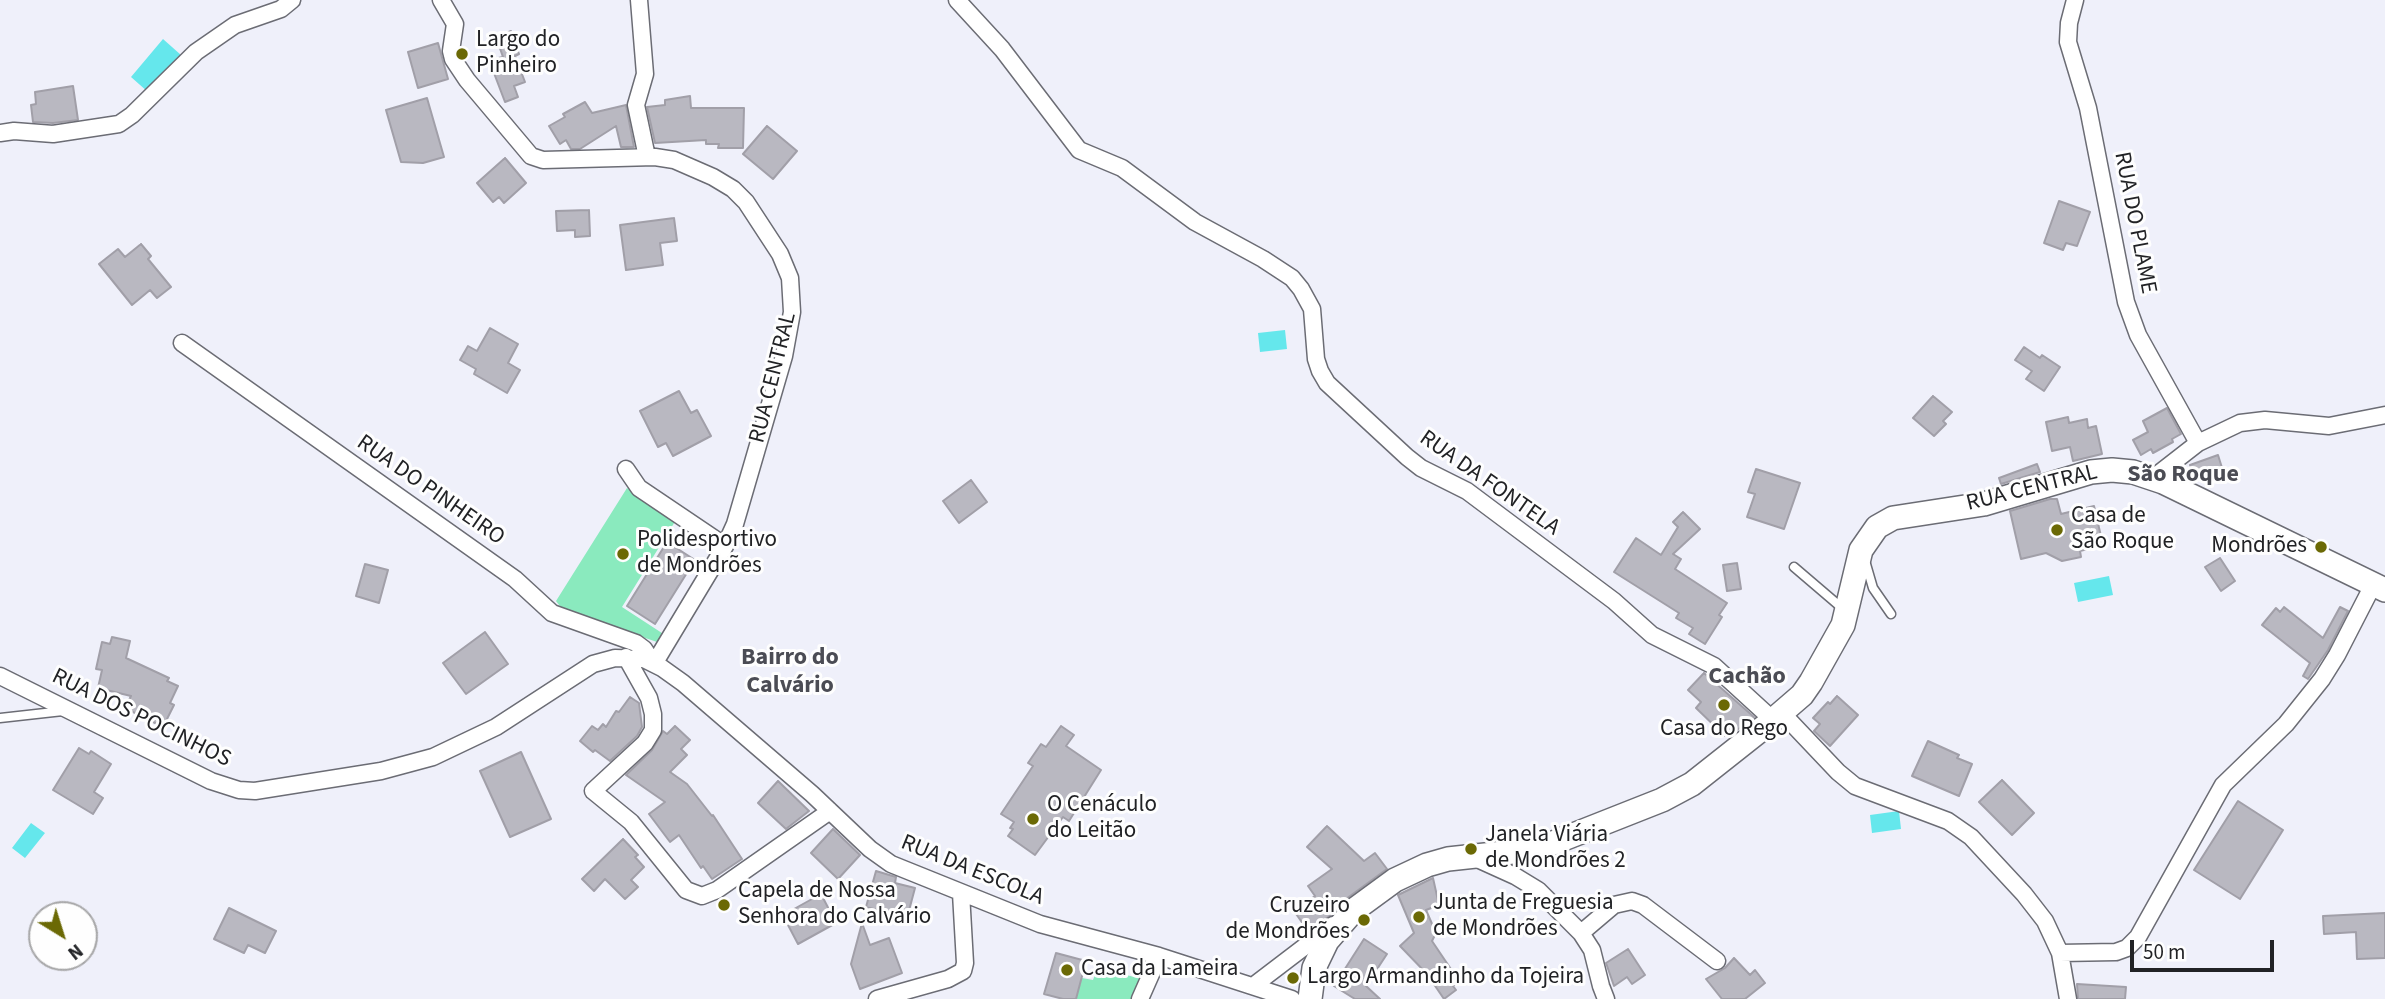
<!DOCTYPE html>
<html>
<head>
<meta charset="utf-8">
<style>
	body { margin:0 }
	#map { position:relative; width:2385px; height:999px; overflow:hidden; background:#eff0fa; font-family:"Source Sans 3",sans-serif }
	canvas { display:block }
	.north { position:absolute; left:28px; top:901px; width:70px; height:70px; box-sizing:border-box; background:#fefefe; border:2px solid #a6a6a7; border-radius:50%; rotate:142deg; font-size:19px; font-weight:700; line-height:28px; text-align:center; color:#212225 }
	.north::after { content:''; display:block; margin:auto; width:24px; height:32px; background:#6b6905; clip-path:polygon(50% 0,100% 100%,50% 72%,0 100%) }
	.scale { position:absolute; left:2130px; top:940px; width:144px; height:32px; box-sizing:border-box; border:4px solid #212225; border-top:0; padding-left:9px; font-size:21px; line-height:24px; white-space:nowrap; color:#212225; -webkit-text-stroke:5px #fefefe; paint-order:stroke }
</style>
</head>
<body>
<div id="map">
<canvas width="2385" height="999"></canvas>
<div class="north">N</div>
<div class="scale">50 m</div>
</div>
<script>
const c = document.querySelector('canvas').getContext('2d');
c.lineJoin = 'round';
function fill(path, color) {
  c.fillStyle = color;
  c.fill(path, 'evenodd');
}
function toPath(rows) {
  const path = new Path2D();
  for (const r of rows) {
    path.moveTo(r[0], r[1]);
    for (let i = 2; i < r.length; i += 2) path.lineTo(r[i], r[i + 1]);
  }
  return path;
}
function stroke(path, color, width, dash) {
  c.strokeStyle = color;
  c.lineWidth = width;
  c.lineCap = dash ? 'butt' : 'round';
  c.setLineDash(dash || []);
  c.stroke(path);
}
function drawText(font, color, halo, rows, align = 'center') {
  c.font = font + ' "Source Sans 3",sans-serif';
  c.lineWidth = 6;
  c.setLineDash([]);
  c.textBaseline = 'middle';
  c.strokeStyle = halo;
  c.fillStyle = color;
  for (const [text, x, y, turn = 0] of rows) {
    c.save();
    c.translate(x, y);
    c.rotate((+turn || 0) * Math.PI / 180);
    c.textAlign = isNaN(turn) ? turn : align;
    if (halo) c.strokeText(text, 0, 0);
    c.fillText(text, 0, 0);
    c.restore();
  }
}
const green = toPath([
	[627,488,676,520,622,607,665,635,660,643,563,610,556,601],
	[1098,967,1141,979,1132,999,1076,999,1082,978,1093,980]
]);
const water = toPath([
	[163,39,181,55,148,92,131,77],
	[1285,330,1287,349,1260,352,1258,333],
	[2109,576,2113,595,2078,602,2074,583],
	[1899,811,1901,829,1872,833,1870,815],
	[31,823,45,833,25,858,12,848]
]);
const building = toPath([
	[511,31,519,54,515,56,525,82,514,86,518,97,505,102,489,60,503,57,496,37,511,31],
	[438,43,448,79,418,88,408,52,438,43],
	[73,86,78,120,53,123,33,122,31,105,36,104,35,92,73,86],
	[690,96,691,108,744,108,743,148,718,148,719,144,706,144,706,140,655,143,647,107,665,105,665,100,690,96],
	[427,98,444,157,423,163,401,162,386,110,427,98],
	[585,102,592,113,626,105,634,147,621,147,616,126,580,149,571,149,566,140,560,144,549,126,565,117,563,114,585,102],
	[767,126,797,151,773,179,743,154,767,126],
	[505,158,526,183,504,203,499,197,493,202,477,183,505,158],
	[2059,201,2090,212,2077,246,2066,243,2063,250,2044,243,2059,201],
	[589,210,590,236,575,237,575,230,557,231,556,211,589,210],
	[674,218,677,241,660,243,663,265,626,270,620,225,674,218],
	[141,244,151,256,148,259,171,287,157,298,150,290,132,305,99,264,118,249,125,257,141,244],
	[490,328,518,344,508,363,520,370,507,393,474,374,476,369,460,360,468,346,477,351,490,328],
	[2024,347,2040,358,2042,355,2060,367,2044,391,2026,379,2032,371,2015,360,2024,347],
	[679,391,691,413,697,410,711,436,673,456,666,443,658,447,640,411,679,391],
	[1933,396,1952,412,1943,421,1946,424,1934,436,1913,418,1933,396],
	[2167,408,2181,434,2172,439,2173,442,2153,453,2151,449,2141,455,2133,440,2148,432,2143,421,2167,408],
	[2068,417,2069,423,2087,419,2088,428,2096,426,2102,454,2073,461,2070,447,2052,451,2046,422,2068,417],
	[2218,455,2223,471,2195,480,2190,465,2218,455],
	[2037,464,2040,472,2001,484,1999,478,2037,464],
	[1756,469,1800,483,1784,529,1747,517,1755,494,1748,492,1756,469],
	[971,480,987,502,959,523,943,501,971,480],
	[2050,499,2057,499,2061,514,2094,506,2103,545,2080,551,2081,557,2062,561,2046,553,2021,559,2010,511,2050,499],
	[1683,512,1700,529,1673,554,1681,559,1675,569,1727,603,1719,615,1722,617,1705,644,1689,634,1693,628,1676,618,1679,613,1614,572,1636,538,1661,555,1678,527,1673,522,1683,512],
	[667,542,695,560,655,624,627,606,667,542],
	[2220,558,2235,581,2221,591,2205,567,2220,558],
	[1737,563,1741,589,1727,591,1723,565,1737,563],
	[365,564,388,570,379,603,356,596,365,564],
	[2284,607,2323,638,2340,607,2348,611,2328,650,2308,679,2303,676,2310,663,2262,625,2276,608,2280,612,2284,607],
	[485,632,508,664,466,694,443,663,485,632],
	[112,637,130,641,126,658,169,678,167,681,178,686,170,703,174,705,163,727,125,708,131,696,98,688,102,670,96,669,102,642,110,644,112,637],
	[1704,673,1754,717,1733,733,1731,730,1725,736,1696,708,1701,702,1688,690,1704,673],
	[1837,696,1858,715,1830,746,1814,731,1820,724,1813,718,1828,702,1830,704,1837,696],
	[630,697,639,703,642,727,637,736,610,761,595,750,593,752,580,741,592,726,598,730,603,724,606,727,616,711,619,712,630,697],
	[675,726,690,740,681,749,687,755,670,772,687,784,712,816,713,815,742,859,712,879,703,866,701,868,679,835,670,842,649,814,665,802,626,775,652,750,663,731,667,734,675,726],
	[1061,726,1074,735,1066,746,1101,770,1069,821,1063,817,1035,855,1008,836,1013,829,1010,828,1014,822,1001,814,1033,766,1028,763,1041,744,1046,747,1061,726],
	[1928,741,1959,755,1957,758,1972,764,1959,796,1912,776,1928,741],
	[79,748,89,754,91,751,111,764,94,792,103,798,93,814,53,790,79,748],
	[521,752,551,819,510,837,480,771,521,752],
	[2002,780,2034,813,2012,835,1979,802,2002,780],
	[778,781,809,811,786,829,758,803,778,781],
	[2238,801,2283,830,2240,899,2194,870,2238,801],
	[1327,826,1364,861,1375,853,1387,869,1346,899,1331,915,1308,931,1294,911,1315,896,1308,886,1332,869,1307,847,1327,826],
	[833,829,860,855,838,879,811,853,833,829],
	[623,839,638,855,635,857,644,867,631,880,638,887,625,899,605,879,594,891,582,879,623,839],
	[876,871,896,877,895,883,915,888,907,918,866,907,876,871],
	[1433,878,1439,905,1426,910,1436,933,1432,941,1459,981,1453,986,1456,990,1444,999,1427,974,1400,946,1414,933,1398,895,1433,878],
	[821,894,836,923,798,944,788,925,791,923,785,914,821,894],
	[229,908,276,931,265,953,248,945,244,953,214,939,229,908],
	[2385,913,2385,958,2357,959,2356,932,2324,934,2323,916,2385,913],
	[862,923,870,945,889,938,902,973,860,989,851,964,862,923],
	[1364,939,1387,954,1366,986,1380,999,1355,999,1334,986,1364,939],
	[1628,949,1645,975,1632,984,1627,977,1614,986,1606,963,1628,949],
	[1056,953,1086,961,1076,999,1063,999,1044,994,1056,953],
	[1734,958,1750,975,1755,970,1765,983,1745,999,1722,999,1706,979,1725,968,1734,958],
	[2077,984,2126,987,2125,999,2078,999,2077,984]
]);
const service = toPath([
	[1866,564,1873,588,1891,614],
	[1794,567,1842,608],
	[0,718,63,711]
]);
const minor = toPath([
	[441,0,455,24,451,51,453,59,467,80,531,156,543,160,655,157,674,160,713,177,733,189,746,202,780,254,790,278,792,312,784,356,735,524,725,546,654,664],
	[639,0,645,74,636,105,647,157],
	[957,0,1002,49,1079,150,1122,168,1195,222,1263,259,1292,278,1301,289,1312,309,1316,359,1320,371,1327,383,1407,457,1421,468,1467,491,1614,601,1652,635,1714,666,1773,720],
	[2075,0,2069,23,2068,42,2088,108,2126,302,2138,335,2198,443],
	[0,133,14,131,53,134,119,124,132,115,196,52,235,25,281,9,292,0],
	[182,343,515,579,552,613,636,643,644,649,654,664],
	[626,469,639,488,725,546],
	[2153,478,2198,443,2240,423,2265,420,2329,426,2385,415],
	[626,657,649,698,653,714,653,730,645,743,593,791,631,822,686,890,702,896,717,890,830,811],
	[0,676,211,781,239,790,255,791,381,771,433,757,496,727,593,664,615,658,644,659,662,668,683,683,812,794,870,849,891,864,1040,924,1159,956,1292,999],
	[1782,713,1838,772,1855,786,1948,821,1971,837,2024,894,2045,921,2060,953,2068,999],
	[1473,857,1515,876,1538,890,1581,933,1592,950,1601,986,1606,999],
	[1581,933,1614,905,1632,901,1643,905,1717,961],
	[2060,953,2116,952,2127,948,2138,937,2223,785,2286,724,2322,679,2337,655,2373,585],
	[1253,986,1333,925],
	[877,999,948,979,963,971,965,963,961,893],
	[1140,999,1159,956]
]);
const secondary = toPath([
	[1310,999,1314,968,1327,941,1354,910,1395,880,1427,865,1448,859,1522,851,1548,845,1662,800,1692,784,1773,720,1802,695,1811,682,1843,625,1861,550,1877,527,1893,518,1984,504,2091,472,2112,470,2133,472,2163,482,2385,590]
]);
const markers = [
	[462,54,7,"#6b6905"],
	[2057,530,7,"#6b6905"],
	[2321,547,7,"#6b6905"],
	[623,554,7,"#6b6905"],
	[1724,705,7,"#6b6905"],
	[1033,819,7,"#6b6905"],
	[1471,849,7,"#6b6905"],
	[724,905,7,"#6b6905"],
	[1419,917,7,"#6b6905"],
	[1364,920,7,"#6b6905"],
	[1067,970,7,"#6b6905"],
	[1293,978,7,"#6b6905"]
];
const poiNames = [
	["Largo do",476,41],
	["Pinheiro",476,67],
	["Casa de",2071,517],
	["São Roque",2071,543],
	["Polidesportivo",637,541],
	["de Mondrões",637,567],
	["Mondrões",2307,547,"right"],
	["Casa do Rego",1724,730,"center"],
	["O Cenáculo",1047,806],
	["do Leitão",1047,832],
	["Janela Viária",1485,836],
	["de Mondrões 2",1485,862],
	["Capela de Nossa",738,892],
	["Senhora do Calvário",738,918],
	["Junta de Freguesia",1433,904],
	["de Mondrões",1433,930],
	["Cruzeiro",1350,907,"right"],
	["de Mondrões",1350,933,"right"],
	["Casa da Lameira",1081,970],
	["Largo Armandinho da Tojeira",1307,978]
];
const streetNames = [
	["RUA DO PLAME",2134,223,79],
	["RUA CENTRAL",774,378,-76],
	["RUA DA FONTELA",1489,484,35],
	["RUA CENTRAL",2032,489,-14],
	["RUA DO PINHEIRO",430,491,35],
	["RUA DOS POCINHOS",141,719,26],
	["RUA DA ESCOLA",972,871,22]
];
const neighbourhoodNames = [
	["São Roque",2183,476],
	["Bairro do",790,659],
	["Calvário",790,687],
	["Cachão",1747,678]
];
fill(green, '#8aeabe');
fill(water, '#65e7ec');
fill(building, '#b9b8c1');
stroke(building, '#a19fa8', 2);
stroke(service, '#6b6c74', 11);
stroke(minor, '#6b6c74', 19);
stroke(secondary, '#6b6c74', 26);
stroke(service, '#fff', 8);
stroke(minor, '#fff', 16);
stroke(secondary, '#fff', 23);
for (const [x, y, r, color] of markers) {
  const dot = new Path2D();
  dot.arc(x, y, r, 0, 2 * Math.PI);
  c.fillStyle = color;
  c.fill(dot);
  stroke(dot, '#fefefe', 2.5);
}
drawText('23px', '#212225', '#fefefe', poiNames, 'left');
drawText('23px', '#212225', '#fefefe', streetNames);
drawText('bold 24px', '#4b4c54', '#fefefe', neighbourhoodNames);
</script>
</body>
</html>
